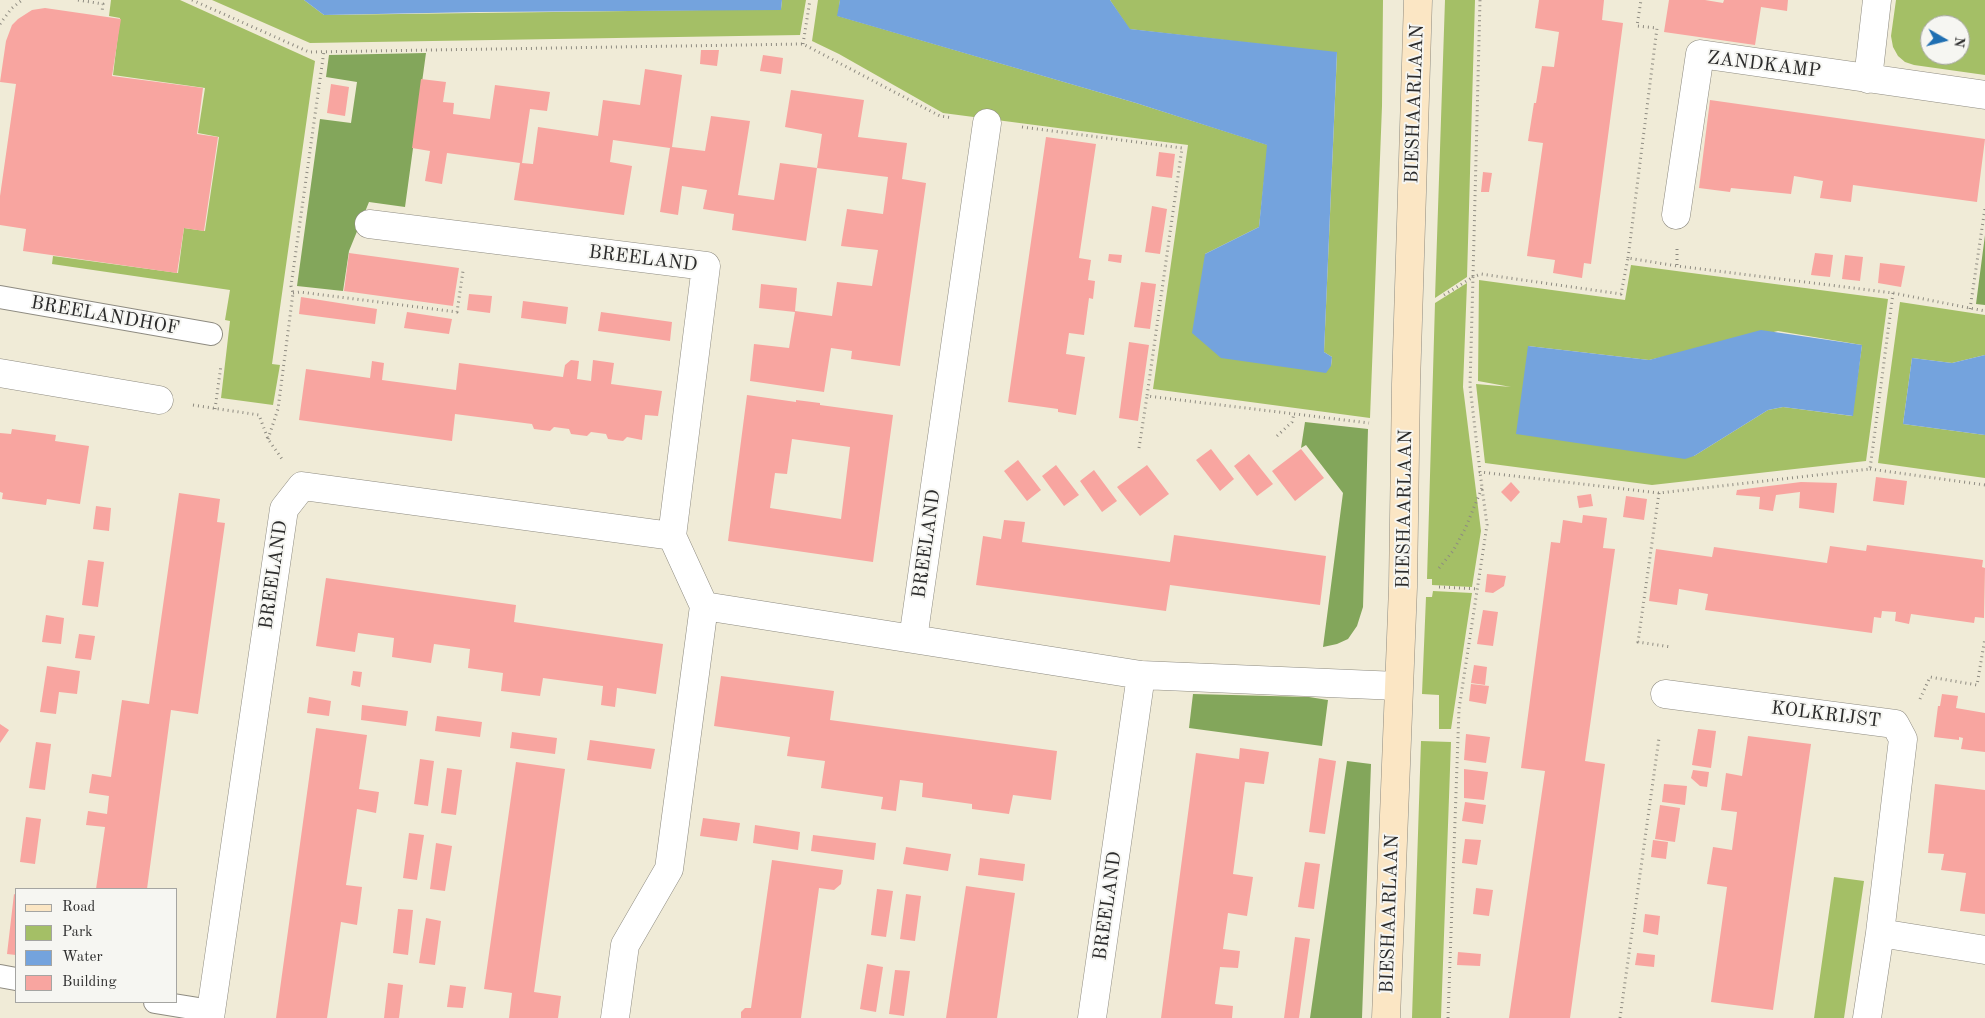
<!DOCTYPE html>
<html>
<head>
<meta charset="utf-8">
<style>
	body { margin:0 }
	#map { position:relative; width:1985px; height:1018px; overflow:hidden; background:#f0ebd7; font-family:"Old Standard TT",serif }
	canvas { display:block }
	.legend { position:absolute; left:15px; top:888px; width:162px; height:115px; box-sizing:border-box; background:#f6f6f2; border:1px solid #a5a5a2; margin:0; padding:6px 9px; list-style:none; font-size:15px; color:#2b2b2b }
	.legend li { display:flex; align-items:center; gap:10px; height:25px }
	.legend b { width:25px; border:1px solid #a5a5a2 }
	.north { position:absolute; left:1920px; top:15px; width:50px; height:50px; box-sizing:border-box; background:#f6f6f2; border:1px solid #a5a5a2; border-radius:50%; rotate:98deg; font-size:14px; font-weight:700; line-height:20px; text-align:center; color:#2b2b2b }
	.north::after { content:''; display:block; margin:auto; width:18px; height:22px; background:#1f6fb2; clip-path:polygon(50% 0,100% 100%,50% 72%,0 100%) }
</style>
</head>
<body>
<div id="map">
<canvas width="1985" height="1018"></canvas>
<ul class="legend">
<li><b style="height:6px;background:#fbe6c4"></b>Road</li>
<li><b style="height:14px;background:#a4bf66"></b>Park</li>
<li><b style="height:14px;background:#74a3dd"></b>Water</li>
<li><b style="height:14px;background:#f8a5a0"></b>Building</li>
</ul>
<div class="north">N</div>
</div>
<script>
const c = document.querySelector('canvas').getContext('2d');
c.lineJoin = 'round';
function fill(path, color) {
  c.fillStyle = color;
  c.fill(path, 'evenodd');
}
function toPath(rows) {
  const path = new Path2D();
  for (const r of rows) {
    path.moveTo(r[0], r[1]);
    for (let i = 2; i < r.length; i += 2) path.lineTo(r[i], r[i + 1]);
  }
  return path;
}
function stroke(path, color, width, dash) {
  c.strokeStyle = color;
  c.lineWidth = width;
  c.lineCap = dash ? 'butt' : 'round';
  c.setLineDash(dash || []);
  c.stroke(path);
}
function drawText(font, color, halo, rows, align = 'center') {
  c.font = font + ' "Old Standard TT",serif';
  c.lineWidth = 4;
  c.setLineDash([]);
  c.textBaseline = 'middle';
  c.strokeStyle = halo;
  c.fillStyle = color;
  for (const [text, x, y, turn = 0] of rows) {
    c.save();
    c.translate(x, y);
    c.rotate((+turn || 0) * Math.PI / 180);
    c.textAlign = isNaN(turn) ? turn : align;
    if (halo) c.strokeText(text, 0, 0);
    c.fillText(text, 0, 0);
    c.restore();
  }
}
const green = toPath([
	[111,0,180,0,315,61,272,364,280,365,273,405,221,398,230,321,225,320,230,290,52,264,53,256,178,273,184,228,205,231,219,137,198,133,205,88,113,75,120,18,109,16],
	[212,0,304,0,324,15,781,9,782,0,806,0,800,35,310,43],
	[818,0,840,0,838,16,1136,103,1268,145,1259,227,1205,254,1331,366,1332,357,1324,352,1337,53,1129,29,1110,0,1383,0,1382,106,1370,418,1153,389,1188,145,943,113,839,54,812,41],
	[1445,0,1475,0,1467,277,1435,298],
	[1896,0,1985,0,1985,75,1914,65,1905,62,1898,56,1893,47,1891,36],
	[1930,25,1960,25,1960,55,1930,55],
	[1631,265,1888,299,1866,461,1652,485,1485,463,1476,384,1511,387,1478,381,1479,280,1625,300],
	[1778,331,1862,345,1852,416,1783,407,1768,410,1694,456,1528,346,1649,360],
	[1467,283,1463,387,1481,531,1472,587,1432,585,1432,579,1427,579,1435,303],
	[1900,302,1985,315,1985,355,1952,363,1912,358,1903,424,1985,435,1985,478,1878,463],
	[1433,591,1472,593,1451,729,1439,729,1439,695,1422,694,1426,597,1432,597],
	[1421,741,1451,742,1441,1018,1412,1018],
	[1834,877,1864,881,1844,1018,1814,1018]
]);
const forest = toPath([
	[426,53,405,207,369,202,349,251,343,291,297,286,320,119,351,123,357,82,326,77,329,55],
	[1985,235,1985,305,1976,304],
	[1305,422,1368,429,1363,607,1357,626,1348,639,1337,644,1323,647,1343,493,1306,445,1301,448],
	[1193,694,1309,697,1328,700,1322,746,1189,728],
	[1347,761,1371,764,1362,1018,1310,1018]
]);
const water = toPath([
	[304,0,782,0,781,10,480,12,324,15],
	[840,0,1110,0,1130,29,1337,52,1324,352,1332,357,1331,366,1326,373,1221,358,1192,333,1205,254,1259,227,1267,145,1136,103,837,16],
	[1761,330,1862,345,1853,416,1783,407,1768,410,1694,456,1685,459,1516,434,1528,346,1649,360],
	[1985,355,1985,435,1903,424,1912,358,1952,363]
]);
const building = toPath([
	[1539,0,1604,0,1602,20,1623,23,1591,264,1584,263,1582,278,1553,273,1555,260,1527,256,1543,143,1528,141,1534,103,1536,103,1542,66,1554,67,1559,32,1535,28],
	[1669,0,1705,0,1723,3,1724,0,1788,0,1787,11,1761,7,1755,45,1664,32],
	[45,8,121,19,112,76,203,88,197,134,218,137,204,231,184,228,177,273,23,251,26,229,0,225,0,196,16,84,0,82,6,41,12,25,18,19,32,10],
	[701,50,719,50,717,66,700,64],
	[763,55,783,58,781,74,760,71],
	[645,69,682,75,672,147,705,151,711,116,750,121,738,195,774,200,780,163,817,168,806,241,732,230,734,214,703,209,707,190,682,186,678,215,660,212,670,148,613,140,610,162,632,166,624,215,514,200,520,163,447,153,442,184,425,181,430,151,412,148,421,79,446,82,443,102,454,103,453,114,490,119,495,85,550,92,547,111,530,109,522,163,533,164,538,127,598,136,603,100,640,105],
	[331,84,349,87,345,116,327,113],
	[791,90,864,100,858,137,907,143,902,179,926,183,900,366,851,359,852,351,831,348,824,392,750,381,754,344,789,348,795,312,759,308,761,284,797,288,795,311,832,316,837,282,872,286,878,250,841,246,847,209,883,214,888,177,817,168,822,134,785,127],
	[1710,100,1985,139,1977,202,1853,185,1851,202,1820,198,1823,181,1794,176,1791,194,1731,188,1730,192,1699,188],
	[1046,137,1096,144,1079,258,1091,260,1088,280,1095,281,1093,299,1089,298,1084,335,1069,333,1066,354,1085,357,1076,415,1058,412,1058,409,1008,402],
	[1159,152,1175,154,1172,178,1156,176],
	[1483,172,1492,173,1489,192,1481,192],
	[1152,206,1167,209,1160,254,1145,252],
	[349,253,459,268,453,306,344,291],
	[1815,253,1833,255,1830,277,1811,275],
	[1109,254,1122,255,1121,263,1108,261],
	[1845,255,1863,257,1860,281,1842,279],
	[1880,263,1905,266,1901,287,1878,283],
	[1141,282,1156,284,1150,329,1134,327],
	[469,294,492,296,490,313,467,310],
	[301,297,377,309,375,324,299,314],
	[523,301,568,307,566,324,521,318],
	[407,312,452,319,449,334,404,328],
	[601,312,672,322,670,341,598,331],
	[1129,342,1149,345,1138,421,1119,418],
	[571,360,579,361,577,379,591,381,593,360,614,363,611,384,662,391,658,416,645,415,642,440,627,437,623,441,608,439,606,434,591,432,587,436,571,434,569,429,554,427,550,431,534,429,532,424,455,414,452,441,299,420,306,369,370,378,372,361,384,363,382,380,456,390,459,363,563,377,565,365],
	[747,395,796,402,796,400,820,403,820,405,893,415,873,562,728,541],
	[792,439,850,447,841,519,770,508,775,473,787,474],
	[12,429,56,435,55,441,89,446,80,504,47,499,46,505,2,499,3,493,0,492,0,433,11,434],
	[1211,449,1234,479,1220,491,1196,460],
	[1301,449,1324,478,1295,501,1272,471],
	[1249,454,1273,484,1257,496,1234,466],
	[1018,460,1041,490,1027,501,1004,471],
	[1056,465,1079,495,1064,506,1042,476],
	[1147,465,1169,494,1140,516,1117,487],
	[1094,470,1117,501,1102,512,1080,481],
	[1876,477,1907,481,1904,505,1873,501],
	[1511,482,1520,492,1511,502,1501,492],
	[1801,482,1837,483,1834,513,1799,508,1800,492,1776,495,1773,511,1759,509,1760,497,1736,495,1737,490],
	[179,493,220,499,217,522,225,523,198,714,171,710,147,889,96,889,105,827,86,825,88,811,107,814,109,796,89,793,92,774,111,777,122,700,149,704],
	[1591,494,1593,506,1579,508,1577,496],
	[1626,496,1647,499,1644,520,1623,517],
	[96,506,111,508,109,531,93,529],
	[1583,515,1607,518,1603,548,1615,549,1585,761,1605,764,1570,1018,1509,1018,1545,771,1521,768,1551,542,1560,543,1563,520,1582,523],
	[1004,520,1025,522,1022,542,1170,562,1174,535,1326,556,1320,605,1170,585,1166,611,976,585,983,536,1001,539],
	[1867,545,1983,560,1982,567,1985,568,1984,618,1975,617,1974,623,1911,614,1909,624,1895,621,1896,612,1882,611,1881,618,1874,617,1872,633,1705,610,1708,594,1679,589,1677,605,1649,601,1656,549,1712,557,1714,547,1827,563,1830,546,1866,551],
	[88,560,104,562,98,607,82,605],
	[1487,574,1506,576,1504,586,1493,593,1485,592],
	[326,578,516,605,514,622,663,644,656,694,617,688,615,707,601,705,603,686,580,683,543,678,540,696,501,691,503,673,468,668,470,649,434,644,431,663,392,657,394,638,358,633,355,652,316,646],
	[1483,610,1498,612,1493,646,1477,644],
	[46,615,64,618,61,644,42,642],
	[79,634,95,636,91,660,75,658],
	[1474,665,1487,667,1485,685,1471,683],
	[47,666,80,671,77,694,59,692,56,714,40,712],
	[353,671,362,672,360,687,351,685],
	[721,676,834,691,830,720,1057,751,1051,800,1013,795,1009,814,972,809,972,804,922,797,923,783,900,780,896,811,881,809,883,797,821,788,825,761,787,756,790,737,714,726],
	[1471,684,1489,686,1486,704,1469,701],
	[1942,694,1958,696,1956,708,1985,713,1985,752,1961,749,1963,738,1959,737,1959,740,1934,737,1938,706,1940,706],
	[309,697,331,701,329,716,307,713],
	[362,705,408,711,406,726,361,720],
	[437,716,482,722,480,737,435,731],
	[0,724,9,730,0,743],
	[316,728,367,735,359,789,379,792,376,813,357,809,346,885,362,887,357,925,341,922,327,1018,276,1018],
	[1698,729,1716,731,1711,768,1692,765],
	[512,732,557,738,555,754,510,748],
	[1466,734,1490,737,1486,763,1464,760],
	[1748,736,1811,744,1773,1010,1711,1002,1727,887,1707,884,1713,847,1732,850,1737,812,1721,810,1726,773,1742,776],
	[590,740,655,749,651,769,587,760],
	[36,742,51,744,45,790,29,788],
	[1240,748,1269,752,1264,784,1245,782,1238,836,1233,874,1253,877,1247,916,1228,913,1223,949,1240,951,1238,968,1220,967,1215,1004,1233,1006,1232,1018,1161,1018,1196,753,1239,759],
	[1319,758,1336,761,1325,834,1309,832],
	[420,759,434,761,428,806,414,804],
	[516,762,565,769,534,992,561,996,558,1018,509,1018,512,993,484,989],
	[447,768,462,770,456,815,441,813],
	[1464,769,1488,772,1484,800,1464,798],
	[1693,770,1709,772,1707,787,1700,786,1691,778],
	[1664,784,1687,786,1685,805,1662,802],
	[1935,784,1985,790,1985,914,1960,911,1966,873,1941,870,1944,854,1928,853],
	[1465,802,1486,805,1483,824,1462,821],
	[1660,805,1680,808,1675,842,1655,839],
	[26,817,41,819,35,864,20,862],
	[703,818,740,823,737,841,700,836],
	[755,825,800,832,798,850,753,843],
	[409,833,424,835,417,880,403,878],
	[813,835,876,843,874,860,811,851],
	[1465,839,1481,840,1477,865,1462,863],
	[1653,840,1668,842,1666,859,1651,857],
	[436,843,452,846,445,891,430,889],
	[906,847,951,854,948,871,903,864],
	[980,858,1025,864,1023,881,978,875],
	[772,860,843,870,841,884,834,890,819,888,801,1018,741,1018,741,1012,745,1008,751,1008],
	[1305,862,1320,864,1314,909,1298,907],
	[966,886,1015,893,997,1018,946,1018],
	[1476,888,1493,890,1489,916,1473,914],
	[877,889,893,891,886,937,871,935],
	[14,894,16,895,16,955,7,954],
	[906,894,921,896,915,941,900,939],
	[398,909,413,910,408,955,393,953],
	[1645,914,1660,916,1658,935,1643,932],
	[426,918,441,921,435,965,419,963],
	[1295,937,1310,939,1299,1018,1284,1018],
	[1458,952,1481,954,1480,966,1457,965],
	[1637,953,1655,955,1654,967,1635,965],
	[867,964,883,967,876,1012,860,1009],
	[895,970,910,971,904,1016,889,1014],
	[388,983,403,985,399,1018,384,1018],
	[450,985,466,987,463,1008,447,1007]
]);
const path = toPath([
	[78,0,103,4,102,12],
	[192,0,309,52,803,44,940,116,953,118],
	[0,24,11,9,22,0],
	[803,44,810,0],
	[1022,127,1182,148,1147,396,1369,423],
	[1677,249,1677,266],
	[1628,258,1657,28,1637,26,1641,0],
	[293,293,300,292,457,312,463,271],
	[1893,293,1870,469,1659,493,1480,472,1470,386,1473,277,1481,274,1621,294,1628,258,1677,266,1893,293,1985,311],
	[1444,295,1473,277,1480,0],
	[1970,309,1985,208],
	[193,405,259,415,268,439,282,459],
	[215,409,221,365],
	[1277,436,1292,422,1294,414],
	[268,439,278,409,293,293,291,286,324,51],
	[1139,448,1147,396],
	[1870,469,1985,485],
	[1659,493,1638,642,1671,647],
	[1439,568,1453,551,1465,529,1482,488],
	[1439,587,1478,589],
	[1920,699,1930,677,1977,685,1985,638],
	[1448,1018,1459,709,1487,525,1480,472],
	[1620,1018,1659,738]
]);
const lane = toPath([
	[0,297,211,334],
	[0,976,16,979],
	[155,1002,211,1011]
]);
const street = toPath([
	[1868,79,1877,0],
	[1676,215,1700,54,1985,95],
	[369,224,706,266,672,536],
	[0,373,159,400],
	[913,639,987,123],
	[1665,694,1895,724,1903,739,1880,933],
	[210,1018,284,509,302,486,672,536,704,606,1141,675,1398,686],
	[615,1018,625,945,669,869,704,606],
	[1092,1018,1141,675],
	[1867,1018,1880,933,1985,950]
]);
const secondary = toPath([
	[1386,1018,1403,587,1406,384,1418,0]
]);
const streetNames = [
	["ZANDKAMP",1764,65,7],
	["BIESHAARLAAN",1415,104,-88],
	["BREELAND",643,259,7],
	["BREELANDHOF",105,316,10],
	["BIESHAARLAAN",1405,509,-89],
	["BREELAND",927,544,-82],
	["BREELAND",274,575,-82],
	["KOLKRIJST",1826,715,7],
	["BREELAND",1108,906,-82],
	["BIESHAARLAAN",1390,914,-88]
];
fill(green, '#a4bf66');
fill(forest, '#83a65b');
fill(water, '#74a3dd');
fill(building, '#f8a5a0');
stroke(lane, '#8e8b81', 24);
stroke(street, '#8e8b81', 29);
stroke(secondary, '#8e8b81', 29);
stroke(path, '#8e8b81', 3, [1, 4]);
stroke(lane, '#fff', 22);
stroke(street, '#fff', 28);
stroke(secondary, '#fbe6c4', 28);
drawText('19px', '#2b2b2b', '#f6f6f2', streetNames);
</script>
</body>
</html>
